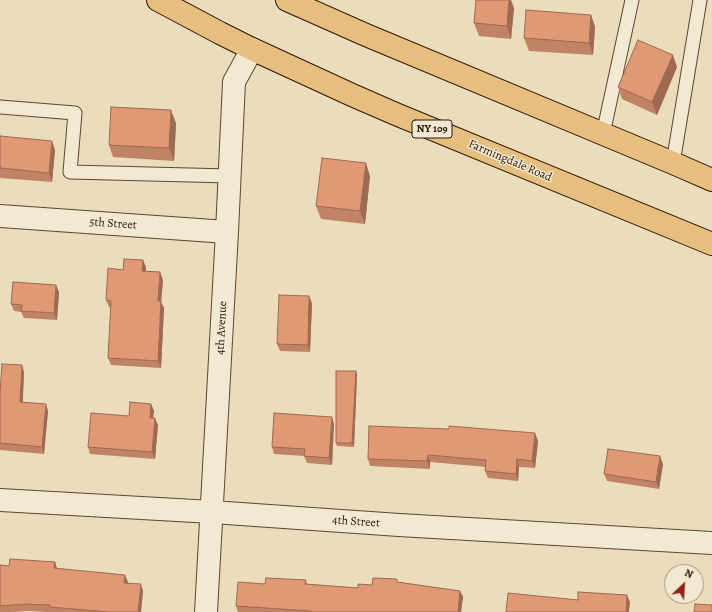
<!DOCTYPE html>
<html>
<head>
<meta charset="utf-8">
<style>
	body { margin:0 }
	#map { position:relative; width:712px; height:612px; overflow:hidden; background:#ebddbc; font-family:Alegreya,serif }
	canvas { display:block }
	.north { position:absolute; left:664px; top:564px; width:40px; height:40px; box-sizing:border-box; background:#f2e9d3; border:1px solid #a49480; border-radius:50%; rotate:25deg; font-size:11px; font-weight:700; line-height:16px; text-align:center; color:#2e1404 }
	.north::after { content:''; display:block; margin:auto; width:14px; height:18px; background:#8f2418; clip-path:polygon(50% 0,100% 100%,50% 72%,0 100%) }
</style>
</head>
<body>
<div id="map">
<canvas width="712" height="612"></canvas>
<div class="north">N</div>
</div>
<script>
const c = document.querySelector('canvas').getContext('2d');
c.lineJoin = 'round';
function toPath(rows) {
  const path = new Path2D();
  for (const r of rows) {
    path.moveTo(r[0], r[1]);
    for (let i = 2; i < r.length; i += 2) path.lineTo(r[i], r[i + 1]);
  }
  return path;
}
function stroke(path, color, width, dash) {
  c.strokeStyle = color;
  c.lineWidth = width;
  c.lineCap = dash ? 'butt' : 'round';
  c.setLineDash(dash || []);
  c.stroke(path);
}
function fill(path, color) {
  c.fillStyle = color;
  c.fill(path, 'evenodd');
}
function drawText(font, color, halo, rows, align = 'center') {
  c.font = font + ' Alegreya,serif';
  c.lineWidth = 3;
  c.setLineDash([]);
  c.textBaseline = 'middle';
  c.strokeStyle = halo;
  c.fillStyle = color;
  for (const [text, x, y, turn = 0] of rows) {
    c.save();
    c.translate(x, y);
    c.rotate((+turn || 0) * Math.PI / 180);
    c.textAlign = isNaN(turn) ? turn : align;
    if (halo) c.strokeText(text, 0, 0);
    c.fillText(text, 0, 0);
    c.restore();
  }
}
const lane = toPath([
	[0,107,75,113,70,172,230,176],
	[603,134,632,0],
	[673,163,700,0]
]);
const street = toPath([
	[0,216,227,232],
	[0,500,212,512,399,525,712,543],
	[206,612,227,232,234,82,252,49]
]);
const primary = toPath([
	[158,0,220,33,252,49,352,95,398,115,712,244],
	[287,0,366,35,673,163,712,180]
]);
const wall = toPath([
	[514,8,511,39,479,36,474,23],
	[591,15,595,27,593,55,529,51,524,38],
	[677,67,657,115,622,99,618,87],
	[176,123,174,161,113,157,109,145],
	[0,136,55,150,52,182,0,178],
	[370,176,365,224,321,219,316,206],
	[146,267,146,271,163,280,161,302,164,308,161,368,111,365,108,358,111,308,109,307,106,300],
	[59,292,57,320,24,318,21,312,14,311,11,304],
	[312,303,310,352,280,351,277,344],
	[356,371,357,375,354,447,337,446,336,443],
	[24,372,23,402,48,411,44,454,0,450,0,393],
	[151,404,154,411,153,418,158,425,155,459,90,454,88,447,129,416],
	[334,424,332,465,307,463,304,456,274,454,272,447],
	[538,441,535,468,519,467,518,481,488,478,485,471,486,467,430,462,430,469,370,466,368,459],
	[663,464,659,489,607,481,604,474],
	[55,562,57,569,128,582,128,583,143,591,141,612,47,612,28,611,12,612,0,612,0,565,9,566],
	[306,580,307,584,358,588,372,585,398,582,460,591,463,597,461,612,238,612,236,606,265,584]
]);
const shadedWall = toPath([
	[509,0,511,0,514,8,511,39,507,26],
	[591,15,595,27,593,55,589,43],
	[673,55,677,67,657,115,652,102],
	[171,110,176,123,174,161,169,148],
	[52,141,55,150,52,182,49,173],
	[366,163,370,176,365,224,360,211],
	[143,260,146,267,145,278,142,271],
	[160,272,163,280,161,302,164,308,161,368,158,361,158,301],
	[56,285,59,292,57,320,54,313],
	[309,296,312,303,310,352,308,345],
	[22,365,24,372,22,409,20,402],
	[356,371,357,375,354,447,352,443],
	[46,404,48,411,44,454,42,447],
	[151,404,154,411,152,425,150,418],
	[332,417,334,424,332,465,329,458],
	[155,418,158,425,155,459,152,452],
	[535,433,538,441,535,468,532,461],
	[428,455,430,462,430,469,427,461],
	[660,456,663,464,659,489,656,482],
	[517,459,519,467,518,481,516,474],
	[55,562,57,569,54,568],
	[125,575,128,582,127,590,124,583],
	[141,584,143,591,141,612,138,612],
	[460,591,463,597,461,612,458,612],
	[627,595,630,602,629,612,626,612]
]);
const building = toPath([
	[476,0,509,0,507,26,474,23,476,0],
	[526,10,591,15,589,43,524,38,526,10],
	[638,40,673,55,652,102,618,87,638,40],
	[111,107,171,110,169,148,109,145,111,107],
	[0,136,52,141,49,173,0,168,0,136],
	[322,158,366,163,360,211,316,206,322,158],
	[124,259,143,260,142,271,160,272,158,301,161,301,158,361,108,358,111,301,106,300,108,268,123,270,124,259],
	[13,282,56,285,54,313,21,311,22,305,11,304,13,282],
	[279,295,309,296,308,345,277,344,279,295],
	[2,364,22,365,20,402,46,404,42,447,0,443,0,393,2,364],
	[336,371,356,371,352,443,336,443,336,371],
	[130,402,151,404,150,418,155,418,152,452,88,447,91,413,129,416,130,402],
	[274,413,332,417,329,458,304,456,305,449,272,447,274,413],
	[369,426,449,429,449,426,535,433,532,461,517,459,516,474,485,471,486,460,428,455,427,461,368,459,369,426],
	[608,449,660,456,656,482,604,474,608,449],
	[10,559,55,562,54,568,125,575,124,583,141,584,138,612,109,612,50,607,50,605,25,604,0,606,0,565,9,566,10,559],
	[266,578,306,580,305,584,358,588,358,584,372,585,373,578,397,579,397,582,460,591,458,612,311,612,311,611,236,606,238,582,265,584,266,578],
	[578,592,627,595,626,612,506,612,508,593,578,600,578,592],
	[695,604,712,605,712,612,694,612,695,604]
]);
const shields = [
	[432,129,40]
];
const shieldNames = [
	["NY 109",432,129]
];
const streetNames = [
	["Farmingdale Road",510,161,23],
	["5th Street",113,224,4],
	["4th Avenue",222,328,-87],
	["4th Street",356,522,4]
];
stroke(lane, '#5d4632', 15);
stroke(street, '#5d4632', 24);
stroke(primary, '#2e1404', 24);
stroke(lane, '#f2e9d3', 13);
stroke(street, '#f2e9d3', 22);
stroke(primary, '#e6be7e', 22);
fill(wall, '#c18365');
fill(shadedWall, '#9d6a52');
fill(building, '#e09875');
stroke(building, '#9d6a52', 1);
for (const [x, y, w] of shields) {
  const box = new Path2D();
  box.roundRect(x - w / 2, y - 9, w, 18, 3);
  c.fillStyle = '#f2e9d3';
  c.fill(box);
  stroke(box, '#2e1404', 1);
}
drawText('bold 11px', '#2e1404', null, shieldNames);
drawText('12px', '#2e1404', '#f2e9d3', streetNames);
</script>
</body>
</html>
